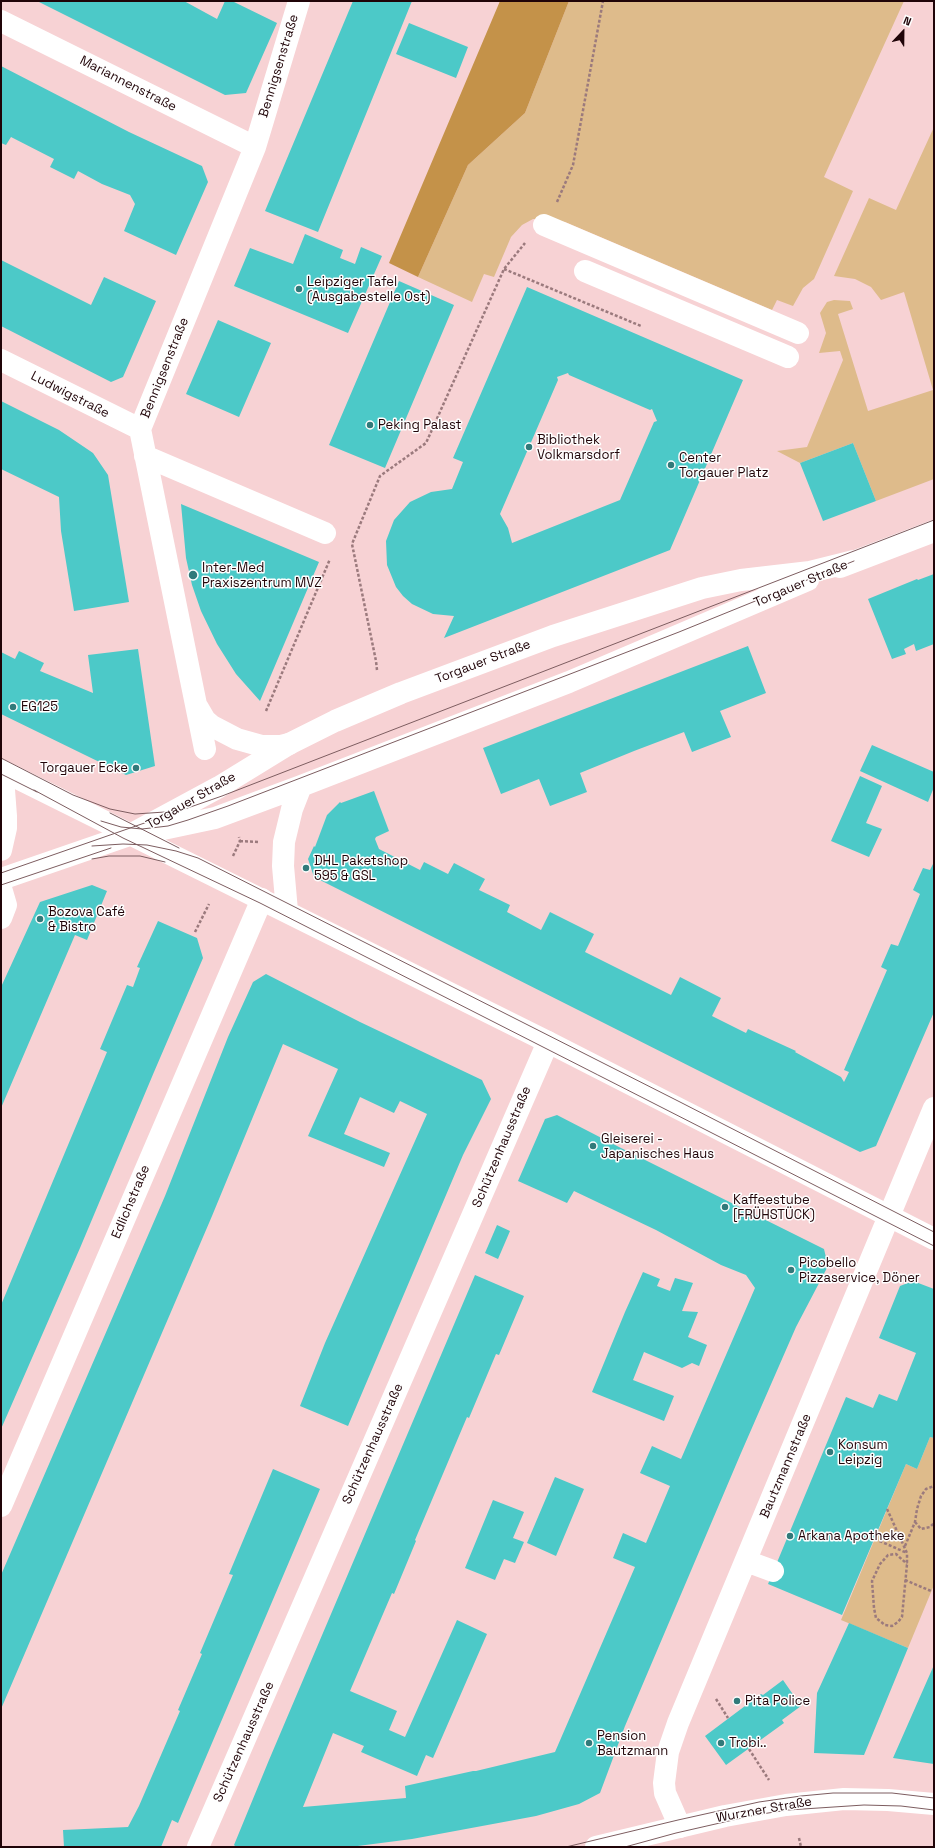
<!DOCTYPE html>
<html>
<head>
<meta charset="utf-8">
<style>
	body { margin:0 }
	#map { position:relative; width:935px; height:1848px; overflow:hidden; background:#f7d2d4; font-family:"Space Grotesk",sans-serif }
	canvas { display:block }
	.frame { position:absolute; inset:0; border:2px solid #200408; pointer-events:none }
	.north { position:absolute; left:883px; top:12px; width:40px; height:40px; -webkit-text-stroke:3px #fefefe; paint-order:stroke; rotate:22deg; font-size:11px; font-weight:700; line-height:16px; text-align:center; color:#200408 }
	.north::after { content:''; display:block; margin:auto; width:14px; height:18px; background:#200408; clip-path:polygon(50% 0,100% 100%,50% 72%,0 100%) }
</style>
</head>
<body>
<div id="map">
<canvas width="935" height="1848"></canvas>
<div class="frame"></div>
<div class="north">N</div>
</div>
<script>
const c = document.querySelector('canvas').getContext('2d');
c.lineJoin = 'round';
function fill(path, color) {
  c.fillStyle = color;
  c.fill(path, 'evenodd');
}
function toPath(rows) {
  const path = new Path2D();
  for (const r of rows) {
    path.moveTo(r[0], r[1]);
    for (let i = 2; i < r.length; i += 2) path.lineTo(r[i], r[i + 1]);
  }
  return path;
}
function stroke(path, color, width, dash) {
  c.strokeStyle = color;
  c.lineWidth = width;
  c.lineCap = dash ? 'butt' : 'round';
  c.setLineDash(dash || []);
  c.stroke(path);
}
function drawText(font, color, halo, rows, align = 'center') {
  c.font = font + ' "Space Grotesk",sans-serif';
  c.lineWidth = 3;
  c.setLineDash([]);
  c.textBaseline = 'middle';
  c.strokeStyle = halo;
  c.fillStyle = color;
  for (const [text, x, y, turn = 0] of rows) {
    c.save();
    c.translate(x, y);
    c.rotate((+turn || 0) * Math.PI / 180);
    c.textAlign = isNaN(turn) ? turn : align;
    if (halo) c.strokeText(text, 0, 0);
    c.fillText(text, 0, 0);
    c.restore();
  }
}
const green = toPath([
	[569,1,904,1,824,177,853,191,814,279,803,288,793,306,777,300,772,310,565,222,541,219,533,219,522,225,511,237,494,277,484,274,472,302,418,277,468,165,525,113],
	[934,127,934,479,876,501,853,443,800,463,777,451,807,447,843,360,840,351,819,353,826,333,820,313,827,302,834,300,850,301,853,309,838,314,868,411,933,390,904,292,881,300,871,287,855,279,834,276,869,198,896,210],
	[930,1437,934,1438,934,1585,908,1648,841,1620,906,1464,917,1469]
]);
const forest = toPath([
	[500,1,569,1,525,113,468,165,418,277,389,263]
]);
const building = toPath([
	[37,1,184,1,217,19,225,1,232,1,277,23,246,93,225,95],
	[353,1,412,1,318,232,265,211],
	[409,23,468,47,456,78,396,54],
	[1,66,129,132,202,166,208,182,176,255,124,231,135,204,130,195,102,184,78,171,74,179,50,167,54,159,11,137,6,145,1,143],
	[305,234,343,250,340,258,355,264,361,247,382,256,348,333,234,286,250,248,293,264],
	[1,260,91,305,104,277,156,301,123,377,111,382,1,326],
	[399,281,454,305,385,468,329,445],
	[527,287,743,380,670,550,444,638,454,616,433,614,412,604,403,596,396,587,387,565,386,541,394,520,410,502,431,492,452,489,463,462,453,458],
	[568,373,569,375,650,410,652,409,657,421,654,422,620,500,512,543,508,528,500,514,558,380,557,377],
	[218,320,271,343,239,417,186,394],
	[1,401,59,430,93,453,108,475,129,602,74,611,61,531,59,497,1,469],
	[853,443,876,501,823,521,800,463],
	[181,504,319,562,260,701,236,674,217,644,201,611,192,585,186,558],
	[934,574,934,644,916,651,914,644,904,649,906,654,892,659,868,599,917,579,918,580],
	[748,646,766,693,720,711,731,737,692,752,684,732,634,751,580,773,587,792,550,806,539,779,501,794,483,748],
	[138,649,155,766,126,775,1,714,1,652,15,659,19,651,44,663,40,671,93,693,88,655],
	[872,745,934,772,934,787,928,802,860,771],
	[860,776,882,786,866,823,882,829,869,857,831,841],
	[374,791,389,831,376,837,375,839,379,849,420,870,424,862,448,874,454,863,485,879,479,890,510,905,507,912,541,930,550,912,594,934,585,952,671,995,680,977,721,998,712,1016,746,1033,748,1029,796,1051,795,1052,841,1077,844,1082,849,1072,844,1070,887,970,881,967,891,944,898,946,920,894,913,890,923,868,930,870,934,862,934,1012,876,1146,860,1152,314,877,308,859,314,846,315,847,327,815,340,802,341,803],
	[92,885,107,891,87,940,75,935,1,1108,1,987,40,902],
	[158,921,197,938,203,958,154,1072,80,1248,1,1429,1,1305,107,1052,100,1049,127,985,133,987,140,968,137,967],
	[266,974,360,1022,482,1080,491,1099,463,1155,348,1426,300,1406,325,1343,427,1114,400,1101,394,1113,360,1097,344,1134,390,1153,384,1167,308,1136,338,1069,283,1044,212,1216,1,1709,1,1575,165,1196,228,1037,253,982],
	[557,1115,619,1147,824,1249,828,1266,796,1327,741,1453,625,1726,600,1793,579,1804,536,1816,412,1839,350,1847,236,1847,234,1845,269,1760,475,1275,524,1296,499,1355,496,1354,469,1418,467,1417,415,1540,416,1541,394,1594,392,1593,350,1691,397,1711,389,1730,405,1737,457,1620,487,1634,433,1758,426,1755,417,1776,361,1752,364,1746,333,1733,303,1807,406,1798,405,1786,473,1771,476,1771,555,1752,635,1567,613,1558,623,1533,646,1543,670,1486,640,1473,652,1446,681,1459,755,1288,746,1275,721,1265,656,1230,574,1191,567,1203,518,1181,545,1119],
	[497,1225,510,1231,498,1259,485,1253],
	[643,1272,660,1279,657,1286,670,1291,675,1278,693,1283,682,1311,698,1312,688,1337,707,1345,699,1366,692,1363,682,1368,644,1352,633,1380,674,1396,664,1421,592,1392,625,1312],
	[913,1281,934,1289,934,1438,930,1437,917,1469,906,1464,842,1615,768,1584,846,1397,873,1408,879,1394,897,1401,916,1353,879,1338,900,1286],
	[273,1469,320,1489,178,1823,172,1820,161,1847,64,1847,63,1830,128,1827,139,1806,180,1711,178,1710,202,1654,200,1653,233,1575,229,1574],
	[555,1477,584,1489,556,1556,527,1543],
	[493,1500,524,1512,513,1538,524,1542,515,1563,504,1559,495,1580,465,1568],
	[849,1623,908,1648,864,1755,814,1753,817,1693],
	[934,1665,934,1764,893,1758],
	[783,1680,801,1706,782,1720,784,1723,726,1765,705,1736,761,1694,763,1695]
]);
const path = toPath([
	[557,202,573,165,603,1],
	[504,269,641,326],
	[377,670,376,661,352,544,380,476,426,443,504,269,525,243],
	[266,711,330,559],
	[240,841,258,842],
	[233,856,240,841,239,837],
	[195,932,209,904],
	[887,1509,907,1553,907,1564,902,1617,898,1622,892,1626,885,1625,876,1618,874,1608,872,1581,880,1564,888,1555,896,1554,907,1564],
	[915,1522,921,1529,930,1527,934,1523],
	[875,1539,907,1553],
	[905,1546,915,1522,917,1509,921,1496,926,1489,934,1486],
	[905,1580,931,1591],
	[716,1699,728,1718],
	[749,1749,769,1780],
	[799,1838,801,1847]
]);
const minor = toPath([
	[1,21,255,147],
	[544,225,798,333],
	[585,271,788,357],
	[1,360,140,429],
	[145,456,325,533],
	[198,708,205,720,212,726,237,739,262,746,281,746,289,744],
	[205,749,140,429,255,147,299,1],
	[1,888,6,905,1,918],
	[1,1506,262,899],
	[746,1561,773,1571],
	[680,1827,665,1793,664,1783,668,1752,678,1723,934,1108],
	[198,1847,548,1042]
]);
const major = toPath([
	[840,567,934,531],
	[1,770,548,1042,934,1239],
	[1,781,4,790,6,816,6,828,1,850],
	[149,832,215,818,301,786,569,682,808,580],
	[1,879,132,834,219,787,289,744,335,721,401,693,553,636,702,588,741,580,810,572,854,561],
	[287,911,283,866,284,842,292,809,301,786],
	[596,1847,725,1816,786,1805,844,1799,888,1800,934,1804]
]);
const tram = toPath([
	[1,758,73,795,110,809,135,814,165,812],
	[1,774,37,792],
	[34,790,123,838,260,903,934,1246],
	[110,813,179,848],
	[101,821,121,827,142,829,168,826,188,820,228,806,679,632,854,561],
	[92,846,123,844,147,845,176,851,198,858,680,1102,934,1232],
	[92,859,109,856,140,856,165,862],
	[1,873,222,796,934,520],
	[1,885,111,848],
	[566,1847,678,1820,759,1802,801,1796,833,1793,892,1793,934,1798],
	[625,1847,676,1833,755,1815,788,1810,864,1805,901,1806,934,1810]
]);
const markers = [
	[299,289,4,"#317a7a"],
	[370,425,4,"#317a7a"],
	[529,447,4,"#317a7a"],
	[671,465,4,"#317a7a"],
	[193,575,5,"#317a7a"],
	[13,707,4,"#317a7a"],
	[136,768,4,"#317a7a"],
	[306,868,4,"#317a7a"],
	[40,919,4,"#317a7a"],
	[593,1146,4,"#317a7a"],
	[725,1207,4,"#317a7a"],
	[791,1270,4,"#317a7a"],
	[830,1452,4,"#317a7a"],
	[790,1536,4,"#317a7a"],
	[737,1701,4,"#317a7a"],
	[589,1743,4,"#317a7a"],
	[721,1743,4,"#317a7a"]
];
const streetNames = [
	["Bennigsenstraße",279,66,-73],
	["Mariannenstraße",128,84,27],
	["Bennigsenstraße",165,368,-68],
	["Ludwigstraße",70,395,27],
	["Torgauer Straße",801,584,-23],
	["Torgauer Straße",483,662,-21],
	["Torgauer Straße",191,801,-30],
	["Schützenhausstraße",502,1147,-67],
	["Edlichstraße",131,1202,-67],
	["Schützenhausstraße",373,1444,-66],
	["Bautzmannstraße",786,1466,-67],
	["Schützenhausstraße",244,1742,-66],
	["Wurzner Straße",764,1810,-10]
];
const poiNames = [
	["Leipziger Tafel",307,282],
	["(Ausgabestelle Ost)",307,297],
	["Peking Palast",378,425],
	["Bibliothek",537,440],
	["Volkmarsdorf",537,455],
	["Center",679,458],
	["Torgauer Platz",679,473],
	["Inter-Med",202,568],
	["Praxiszentrum MVZ",202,583],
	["EG125",21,707],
	["Torgauer Ecke",128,768,"right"],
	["DHL Paketshop",314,861],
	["595 & GSL",314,876],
	["Bozova Café",48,912],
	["& Bistro",48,927],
	["Gleiserei -",601,1139],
	["Japanisches Haus",601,1154],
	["Kaffeestube",733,1200],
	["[FRÜHSTÜCK)",733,1215],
	["Picobello",799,1263],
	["Pizzaservice, Döner",799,1278],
	["Konsum",838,1445],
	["Leipzig",838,1460],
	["Arkana Apotheke",798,1536],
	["Pita Police",745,1701],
	["Pension",597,1736],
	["Bautzmann",597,1751],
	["Trobi..",729,1743]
];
fill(green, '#debb8b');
fill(forest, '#c49249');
fill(building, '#4cc9c8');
stroke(path, '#9b7a7d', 2.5, [3, 2]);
stroke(minor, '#fff', 22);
stroke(major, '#fff', 22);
stroke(tram, '#7d5d60', 1);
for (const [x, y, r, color] of markers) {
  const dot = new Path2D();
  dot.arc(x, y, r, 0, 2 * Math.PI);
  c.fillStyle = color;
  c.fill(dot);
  stroke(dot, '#fefefe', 1.5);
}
drawText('13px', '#200408', '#fefefe', streetNames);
drawText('13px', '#200408', '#fefefe', poiNames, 'left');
</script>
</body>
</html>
